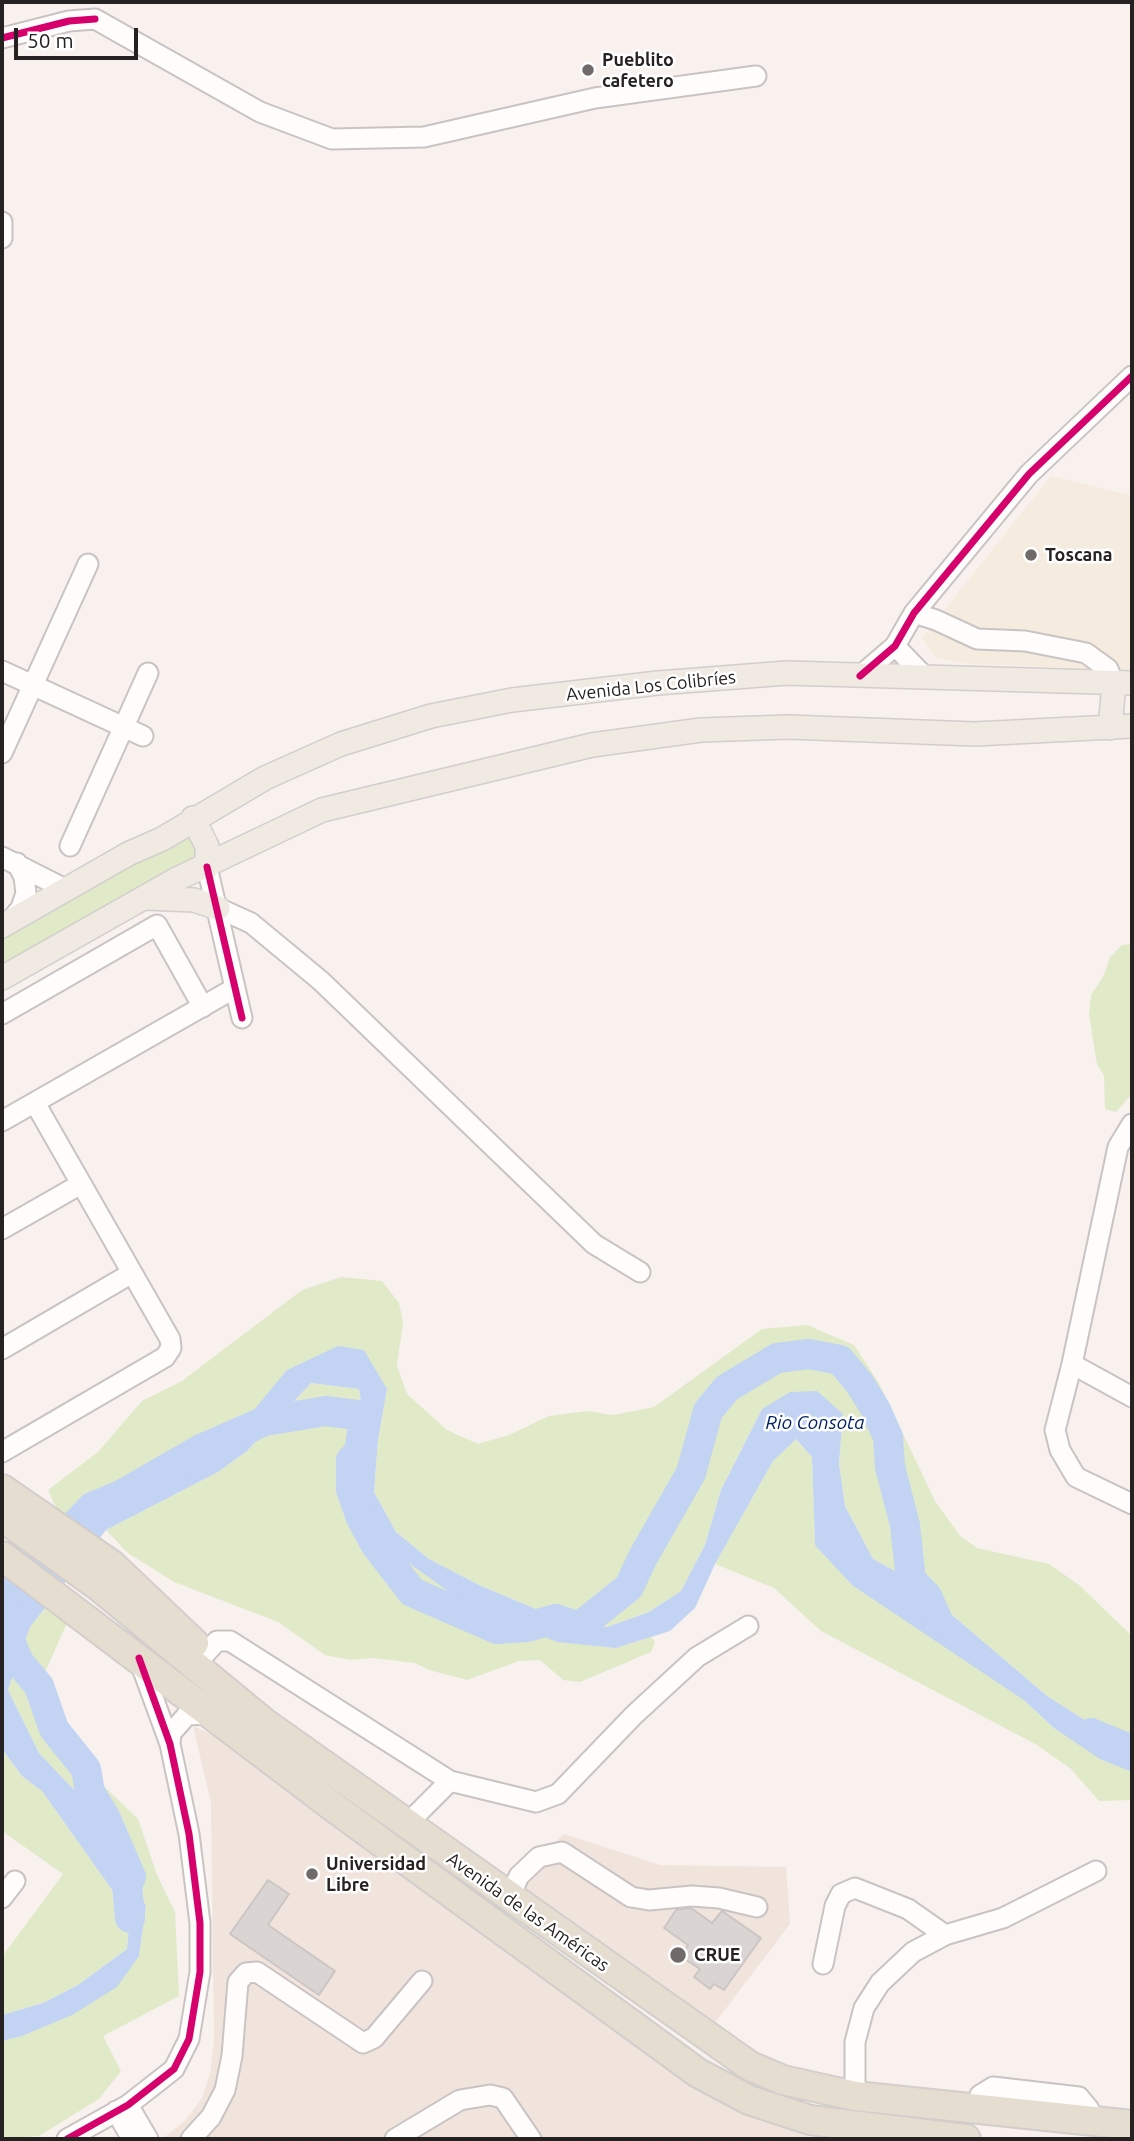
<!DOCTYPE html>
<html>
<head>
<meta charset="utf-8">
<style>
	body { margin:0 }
	#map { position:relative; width:1134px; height:2141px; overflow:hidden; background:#f8f1ee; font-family:Ubuntu,sans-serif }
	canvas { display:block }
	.frame { position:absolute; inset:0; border:4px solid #262221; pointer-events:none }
	.scale { position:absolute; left:14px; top:28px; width:124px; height:32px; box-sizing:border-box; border:4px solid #262221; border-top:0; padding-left:9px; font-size:21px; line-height:24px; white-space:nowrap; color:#262221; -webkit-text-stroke:5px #fff; paint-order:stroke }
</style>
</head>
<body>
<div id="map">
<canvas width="1134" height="2141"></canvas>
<div class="frame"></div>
<div class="scale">50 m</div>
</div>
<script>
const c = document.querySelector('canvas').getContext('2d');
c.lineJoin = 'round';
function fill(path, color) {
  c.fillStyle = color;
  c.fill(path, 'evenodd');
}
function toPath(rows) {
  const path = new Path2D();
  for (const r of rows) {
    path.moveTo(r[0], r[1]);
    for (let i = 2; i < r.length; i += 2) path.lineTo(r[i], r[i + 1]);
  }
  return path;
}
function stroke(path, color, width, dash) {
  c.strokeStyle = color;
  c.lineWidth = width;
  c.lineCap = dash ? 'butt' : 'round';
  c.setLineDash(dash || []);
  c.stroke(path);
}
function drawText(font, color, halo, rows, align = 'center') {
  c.font = font + ' Ubuntu,sans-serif';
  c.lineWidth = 5;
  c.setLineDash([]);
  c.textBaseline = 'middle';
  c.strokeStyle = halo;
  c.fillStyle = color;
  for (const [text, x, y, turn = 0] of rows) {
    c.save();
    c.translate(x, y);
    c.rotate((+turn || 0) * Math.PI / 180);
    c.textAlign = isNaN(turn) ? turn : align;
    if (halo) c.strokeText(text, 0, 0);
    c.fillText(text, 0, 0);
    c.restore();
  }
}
const commercial = toPath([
	[1051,476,1132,496,1132,670,968,664,936,658,922,638]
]);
const built = toPath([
	[193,1726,231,1743,742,2108,813,2139,162,2139,184,2122,202,2098,210,2074,214,2040,211,1803],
	[564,1834,660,1865,786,1867,790,1924,705,2036,509,1899,519,1876]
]);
const green = toPath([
	[193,818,209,856,2,978,2,926],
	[1132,944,1132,1094,1116,1112,1105,1109,1104,1076,1097,1064,1089,1015,1091,995,1104,975,1110,957,1122,945],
	[341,1277,382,1281,399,1303,403,1322,397,1366,407,1394,447,1430,478,1444,509,1435,549,1416,587,1411,613,1415,654,1407,762,1329,807,1325,854,1345,879,1383,935,1501,960,1536,977,1548,1049,1564,1079,1585,1132,1636,1132,1750,1047,1696,911,1580,873,1559,845,1506,839,1464,843,1414,762,1409,721,1490,705,1545,681,1591,649,1612,607,1627,579,1627,481,1586,429,1559,396,1532,374,1492,378,1440,387,1389,338,1347,215,1451,135,1499,79,1526,62,1521,48,1490,98,1452,142,1401,182,1381,302,1290],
	[311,1383,359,1389,364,1421,351,1460,388,1548,616,1648,651,1637,655,1642,651,1652,580,1682,563,1680,540,1660,519,1661,467,1680,429,1670,415,1663,373,1658,350,1660,325,1655,278,1622,174,1582,128,1553,106,1530,218,1472,247,1451],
	[795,1439,812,1456,815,1545,911,1622,1025,1701,1054,1728,1132,1772,1132,1800,1099,1801,1071,1769,1037,1745,821,1631,774,1588,715,1564,773,1461],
	[52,1599,71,1614,39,1686,54,1729,86,1769,138,1819,157,1875,175,1912,179,1996,103,2036,121,2071,99,2099,39,2136,2,2139,2,2041,22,2036,139,1956,146,1907,98,1822,81,1797,39,1753,8,1690,30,1627],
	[2,1749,22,1776,42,1791,130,1915,127,1949,78,1985,43,2003,2,2015,2,1957,63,1874,2,1831]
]);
const water = toPath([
	[338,1346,364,1350,387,1389,378,1440,374,1492,396,1532,429,1559,481,1586,579,1627,607,1627,649,1612,681,1591,705,1545,721,1490,762,1409,790,1392,817,1391,843,1414,839,1464,845,1506,873,1559,911,1580,1047,1696,1132,1750,1132,1772,1100,1759,1054,1728,1025,1701,852,1585,815,1545,812,1457,796,1439,773,1461,715,1564,695,1608,670,1631,616,1648,557,1642,466,1604,388,1548,361,1518,351,1489,351,1460,364,1421,359,1389,311,1383,247,1451,218,1472,106,1530,30,1627,8,1690,39,1753,81,1797,98,1822,146,1906,139,1956,117,1987,72,2015,22,2036,2,2041,2,2015,43,2003,78,1985,127,1949,130,1915,42,1791,22,1776,2,1749,2,1621,73,1530,135,1499,215,1451,234,1434,287,1370]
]);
const river = toPath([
	[2,1601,92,1507,121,1495,201,1449,265,1421,326,1411,357,1415,364,1421,359,1452,351,1460,351,1489,361,1518,375,1544,412,1592,497,1629,527,1627,556,1619,579,1627,629,1587,643,1557,691,1473,708,1411,727,1388,777,1358,809,1354,840,1360,860,1384,876,1410,888,1437,890,1467,905,1525,911,1580,927,1596,939,1623],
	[2,1622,19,1662,39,1686,54,1729,86,1769,90,1792,106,1819,131,1877,127,1885,130,1918],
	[1091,1733,1132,1750]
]);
const building = toPath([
	[268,1880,289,1894,268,1925,335,1971,319,1995,230,1934,268,1880],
	[691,1908,712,1923,722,1911,761,1938,724,1990,714,1984,710,1989,694,1977,700,1969,680,1956,688,1945,664,1928,676,1910,691,1908]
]);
const minor = toPath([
	[2,38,69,21,95,19,260,112,332,139,424,137,595,98,756,76],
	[2,222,2,238],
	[914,613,936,620,977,639,1025,641,1086,653,1108,669,1114,684],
	[895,646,926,678],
	[2,671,143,736],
	[860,676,895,646,914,613,1029,474,1132,376],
	[2,753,88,564],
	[70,846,148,673],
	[2,857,65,889],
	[207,867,242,1018],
	[218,908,251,923,321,981,594,1244,640,1272],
	[11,920,21,908,26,893,24,877,17,863],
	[2,1014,157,925,203,1007],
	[2,1121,235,988],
	[1132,1124,1118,1147,1072,1364,1055,1430,1060,1450,1076,1477,1132,1504],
	[2,1229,81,1184],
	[2,1349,132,1273],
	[1072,1364,1132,1397],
	[2,1452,165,1357,171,1348,170,1339,35,1103],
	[205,1654,217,1641,230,1641,450,1781,406,1825],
	[170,1744,171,1733,187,1715,210,1714],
	[450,1781,536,1802,558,1794,634,1715,697,1657,748,1626],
	[2,1898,15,1881],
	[509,1899,519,1876,539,1857,562,1852,631,1897,649,1900,692,1896,719,1898,757,1907],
	[823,1964,835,1906,841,1894,855,1888,908,1909,945,1935],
	[855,2096,855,2042,864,2008,880,1983,913,1952,945,1935,1003,1918,1096,1871],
	[128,2105,148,2139],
	[977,2108,980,2095,993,2087,1079,2097,1089,2109,1089,2121],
	[116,2111,132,2139],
	[67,2139,128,2105,174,2069,189,2039,200,1972,200,1923,189,1834,170,1744,140,1662],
	[191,2139,211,2117,225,2090,232,2056,238,1982,246,1973,257,1972,363,2043,374,2038,422,1981],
	[395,2139,460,2100,490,2095,503,2098,531,2139]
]);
const major = toPath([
	[1110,728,1114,684],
	[193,818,207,846,207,867],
	[146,898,194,900,218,908],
	[2,926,128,854,162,839,265,778,341,744,431,716,512,700,658,683,787,673,1132,683],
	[2,978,175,880,322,810,592,745,701,730,788,727,975,734,1132,726]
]);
const highway = toPath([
	[2,1489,112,1565,194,1643],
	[2,1517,97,1585,266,1724,750,2066,783,2080,855,2096,1132,2125],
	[2,1556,336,1809,698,2073,749,2100,810,2120,966,2139]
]);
const cycleway = toPath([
	[2,38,69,21,95,19],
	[860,676,895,646,914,613,1029,474,1132,376],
	[207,867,242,1018],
	[67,2139,128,2105,174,2069,189,2039,200,1972,200,1923,189,1834,170,1744,139,1658]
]);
const markers = [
	[588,70,7,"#706a69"],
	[1031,555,7,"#706a69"],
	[312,1874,7,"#706a69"],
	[678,1955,9,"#706a69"]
];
const poiNames = [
	["Pueblito",602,60],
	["cafetero",602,81],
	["Toscana",1045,555],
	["Universidad",326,1864],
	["Libre",326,1885],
	["CRUE",694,1955]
];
const streetNames = [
	["Avenida Los Colibríes",651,686,-6],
	["Avenida de las Américas",528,1912,35]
];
const waterNames = [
	["Rio Consota",815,1423]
];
fill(commercial, '#f5ecdf');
fill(built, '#f1e4dd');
fill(green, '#e1eac8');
fill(water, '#c2d3f4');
stroke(river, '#c2d3f4', 30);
fill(building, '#dad4d2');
stroke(building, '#cbc6c4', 2);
stroke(minor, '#c9c4c3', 23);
stroke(major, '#d1cecc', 26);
stroke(highway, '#d1cecc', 32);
stroke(minor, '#fefdfc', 19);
stroke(major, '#f0eae3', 23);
stroke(highway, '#e6ddd1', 28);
stroke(cycleway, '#d6006c', 7);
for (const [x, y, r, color] of markers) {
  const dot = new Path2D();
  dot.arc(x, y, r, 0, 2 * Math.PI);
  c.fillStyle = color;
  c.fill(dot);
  stroke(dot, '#fff', 2.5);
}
drawText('bold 18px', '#262221', '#fff', poiNames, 'left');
drawText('18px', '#262221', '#fff', streetNames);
drawText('italic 19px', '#022266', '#fff', waterNames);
</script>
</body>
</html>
